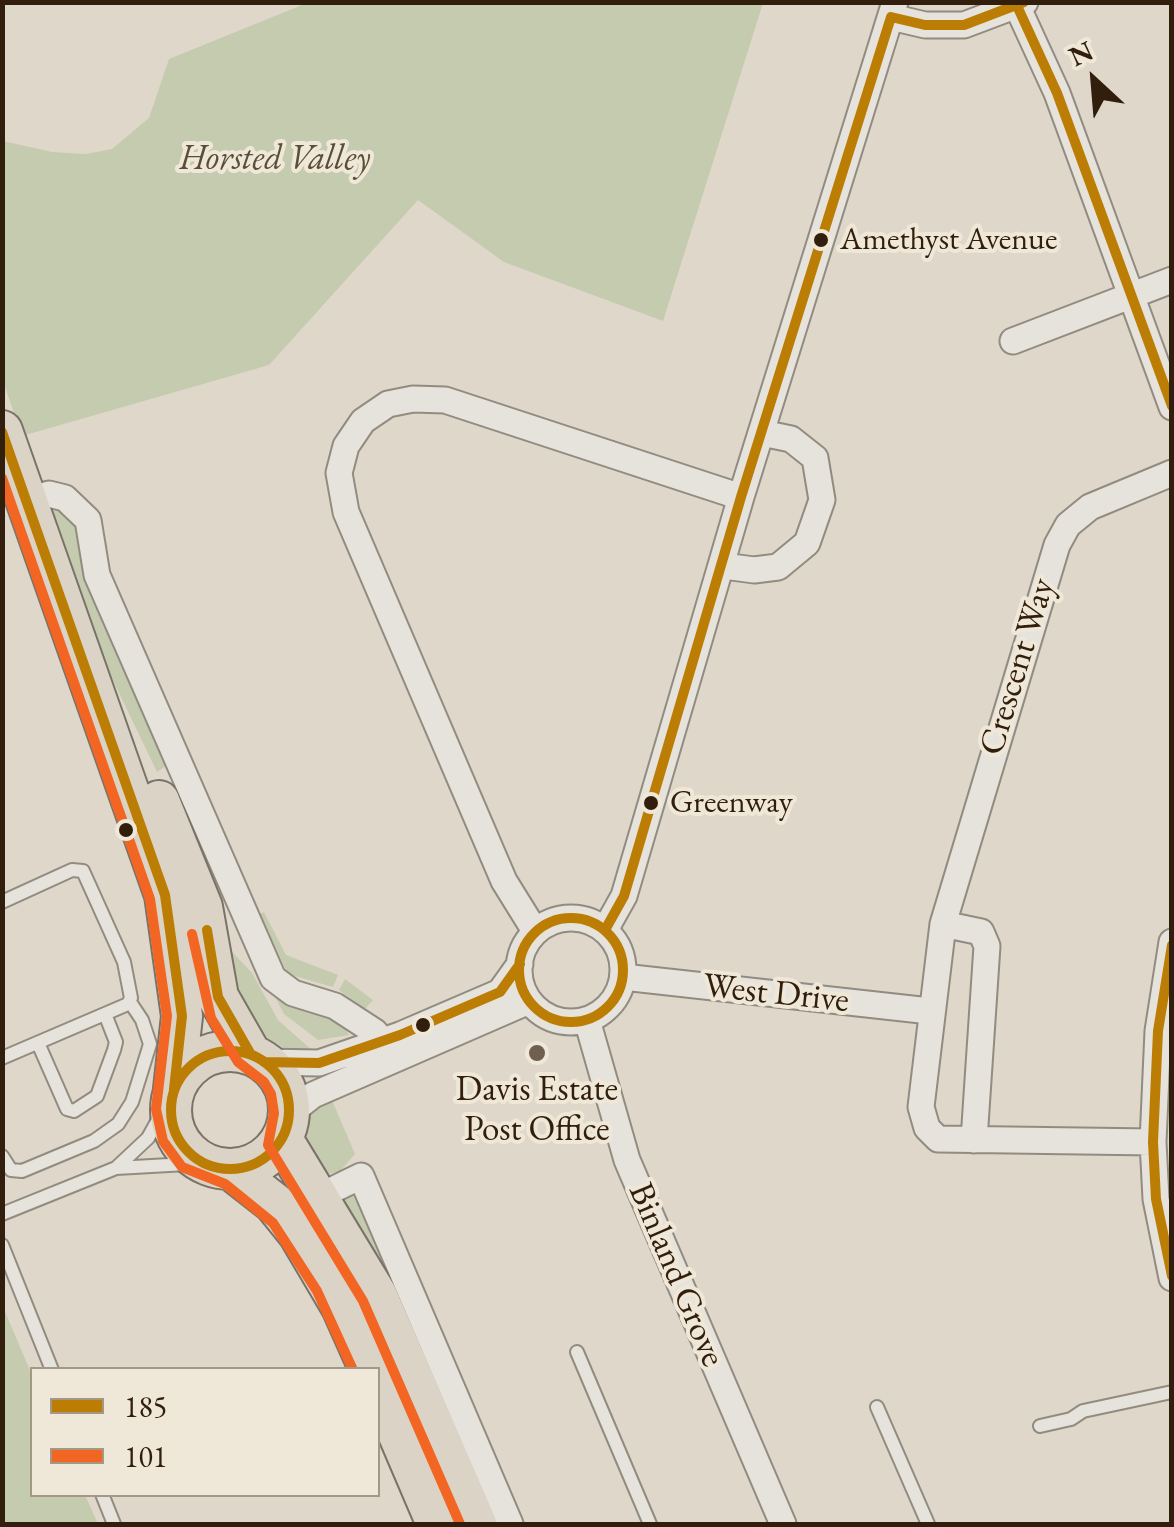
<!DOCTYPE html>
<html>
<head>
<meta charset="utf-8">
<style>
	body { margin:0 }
	#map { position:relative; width:1174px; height:1527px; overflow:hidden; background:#dfd7c9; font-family:"EB Garamond",serif }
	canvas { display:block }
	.frame { position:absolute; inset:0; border:5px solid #321e0c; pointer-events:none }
	.legend { position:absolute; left:30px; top:1367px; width:350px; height:130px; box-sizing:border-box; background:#efe7d7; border:2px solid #a39786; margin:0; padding:12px 18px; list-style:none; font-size:30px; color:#321e0c }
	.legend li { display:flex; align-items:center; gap:20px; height:50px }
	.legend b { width:50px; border:2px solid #a39786 }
	.north { position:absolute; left:1044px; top:30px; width:100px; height:100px; -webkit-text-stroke:8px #efe7d7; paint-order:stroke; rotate:334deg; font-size:28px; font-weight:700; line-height:40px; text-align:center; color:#321e0c }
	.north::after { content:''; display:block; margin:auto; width:35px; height:45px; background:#321e0c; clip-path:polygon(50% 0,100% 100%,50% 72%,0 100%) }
</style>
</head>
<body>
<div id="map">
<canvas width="1174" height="1527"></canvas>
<div class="frame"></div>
<ul class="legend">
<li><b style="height:12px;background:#bc7d04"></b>185</li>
<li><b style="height:12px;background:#f26522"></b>101</li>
</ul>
<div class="north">N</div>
</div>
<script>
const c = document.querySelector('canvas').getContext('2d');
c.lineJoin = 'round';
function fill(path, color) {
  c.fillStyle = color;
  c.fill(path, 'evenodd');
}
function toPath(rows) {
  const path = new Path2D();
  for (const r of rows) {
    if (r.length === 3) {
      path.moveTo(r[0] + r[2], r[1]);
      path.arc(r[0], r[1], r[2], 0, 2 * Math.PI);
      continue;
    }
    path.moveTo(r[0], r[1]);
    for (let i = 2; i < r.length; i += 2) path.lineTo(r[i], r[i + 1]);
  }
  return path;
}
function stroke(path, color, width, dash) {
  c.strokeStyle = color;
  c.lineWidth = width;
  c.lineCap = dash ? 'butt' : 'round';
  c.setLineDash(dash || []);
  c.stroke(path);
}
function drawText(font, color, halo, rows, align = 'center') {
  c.font = font + ' "EB Garamond",serif';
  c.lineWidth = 8;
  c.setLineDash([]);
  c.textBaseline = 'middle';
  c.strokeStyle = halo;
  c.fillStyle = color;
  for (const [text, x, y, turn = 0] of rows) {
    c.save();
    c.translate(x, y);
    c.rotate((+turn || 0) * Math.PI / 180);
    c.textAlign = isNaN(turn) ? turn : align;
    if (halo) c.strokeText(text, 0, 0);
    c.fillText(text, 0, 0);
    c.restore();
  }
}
const green = toPath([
	[307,3,763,3,663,321,504,262,418,200,269,365,22,436,3,381,3,141,52,152,86,154,112,149,149,118,169,59],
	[50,507,75,513,170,763,157,772,110,674],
	[264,912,286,955,338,975,333,987,288,974,260,914],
	[224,943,252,973,278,1020,314,1052,291,1053,245,1023],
	[257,961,345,1027,349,1035,318,1040,284,1014],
	[345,979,373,1000,365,1009,339,990],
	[331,1098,355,1154,340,1171,324,1175,305,1144,311,1111],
	[351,1193,356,1195,500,1524,489,1524,341,1200],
	[3,1307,32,1375,32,1494,85,1495,98,1524,3,1524]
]);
const lane = toPath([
	[2,902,72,870,83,871,124,962,131,998,128,1004,2,1058],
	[38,1043,67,1109,74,1111,97,1096,114,1050,116,1042,105,1014],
	[2,1156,11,1170,22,1171,94,1141,118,1124,132,1102,150,1044,142,1020,130,1002],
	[116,1168,148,1138,173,1093],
	[2,1214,116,1168,205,1163],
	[2,1245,52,1370],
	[577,1352,650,1524],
	[877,1407,928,1524],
	[1040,1426,1071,1419,1083,1411,1172,1392],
	[102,1494,114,1524]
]);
const street = toPath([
	[1018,8,1057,93,1172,407],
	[891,17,925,25,964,25,1025,2],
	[1013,341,1172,280],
	[28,500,49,494,65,498,88,520,97,575,273,978,293,993,335,1006,375,1032,383,1042],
	[724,566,754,570,778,567,807,543,822,500,815,458,791,439,762,433],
	[571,970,52],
	[943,924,981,932,987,946,974,1140],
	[605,930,624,896,741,497,895,2],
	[535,931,504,881,346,512,339,473,346,446,363,421,388,404,413,399,445,400,741,497],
	[1172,942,1158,1031,1153,1142,1156,1199,1172,1278],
	[623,977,930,1011],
	[587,1020,627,1160,783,1524],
	[264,1062,319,1063,400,1035,500,992,520,964],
	[289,1114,313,1095,529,1001],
	[1153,1142,938,1139,927,1128,921,1107,943,924,1057,545,1068,525,1090,507,1172,473],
	[318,1197,361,1176,510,1524]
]);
const primary = toPath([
	[2,431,165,895,182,1016,174,1089],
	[159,801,202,907,218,997,250,1053],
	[230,1110,59],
	[282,1139,376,1294,476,1524],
	[233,1171,274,1203,299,1234,342,1307,370,1370],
	[378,1386,437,1524]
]);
const bus1 = toPath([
	[1018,8,1057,93,1172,406],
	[2,432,165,895,182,1016,174,1089],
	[571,970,52],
	[207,930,218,997,250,1053],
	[605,930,624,896,741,497,891,17,925,25,964,25,1024,2],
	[1172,945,1158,1031,1153,1142,1156,1199,1172,1276],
	[230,1110,59],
	[264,1062,319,1063,400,1035,500,992,520,964]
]);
const bus2 = toPath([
	[2,478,150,899,167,1016,156,1109,163,1141,182,1167,225,1184,273,1223,317,1291,353,1370],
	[192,934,211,1018,238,1062,264,1082,271,1094,274,1113,268,1145,363,1301,460,1524]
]);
const markers = [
	[821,240,9,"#321e0c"],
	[651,803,9,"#321e0c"],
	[126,830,9,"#321e0c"],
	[423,1025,9,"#321e0c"],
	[537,1053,10,"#6f5f4e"]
];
const busNames = [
	["Amethyst Avenue",840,240],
	["Greenway",670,803]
];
const parkNames = [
	["Horsted Valley",275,159]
];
const streetNames = [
	["Crescent Way",1018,667,-73],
	["West Drive",776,994,6],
	["Binland Grove",676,1275,67]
];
const poiNames = [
	["Davis Estate",537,1090],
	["Post Office",537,1130]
];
fill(green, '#c5cbae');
stroke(lane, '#928b80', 16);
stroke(street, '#928b80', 29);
stroke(primary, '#797268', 44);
stroke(lane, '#e6e2dc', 12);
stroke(street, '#e6e2dc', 25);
stroke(primary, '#dad3c6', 40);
stroke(bus1, '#bc7d04', 10);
stroke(bus2, '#f26522', 10);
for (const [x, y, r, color] of markers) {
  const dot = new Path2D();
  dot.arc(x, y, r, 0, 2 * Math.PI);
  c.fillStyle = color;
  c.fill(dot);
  stroke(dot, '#efe7d7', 4);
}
drawText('32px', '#321e0c', '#efe7d7', busNames, 'left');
drawText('italic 35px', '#584f36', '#efe7d7', parkNames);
drawText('35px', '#321e0c', '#efe7d7', streetNames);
drawText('35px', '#321e0c', '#efe7d7', poiNames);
</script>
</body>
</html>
